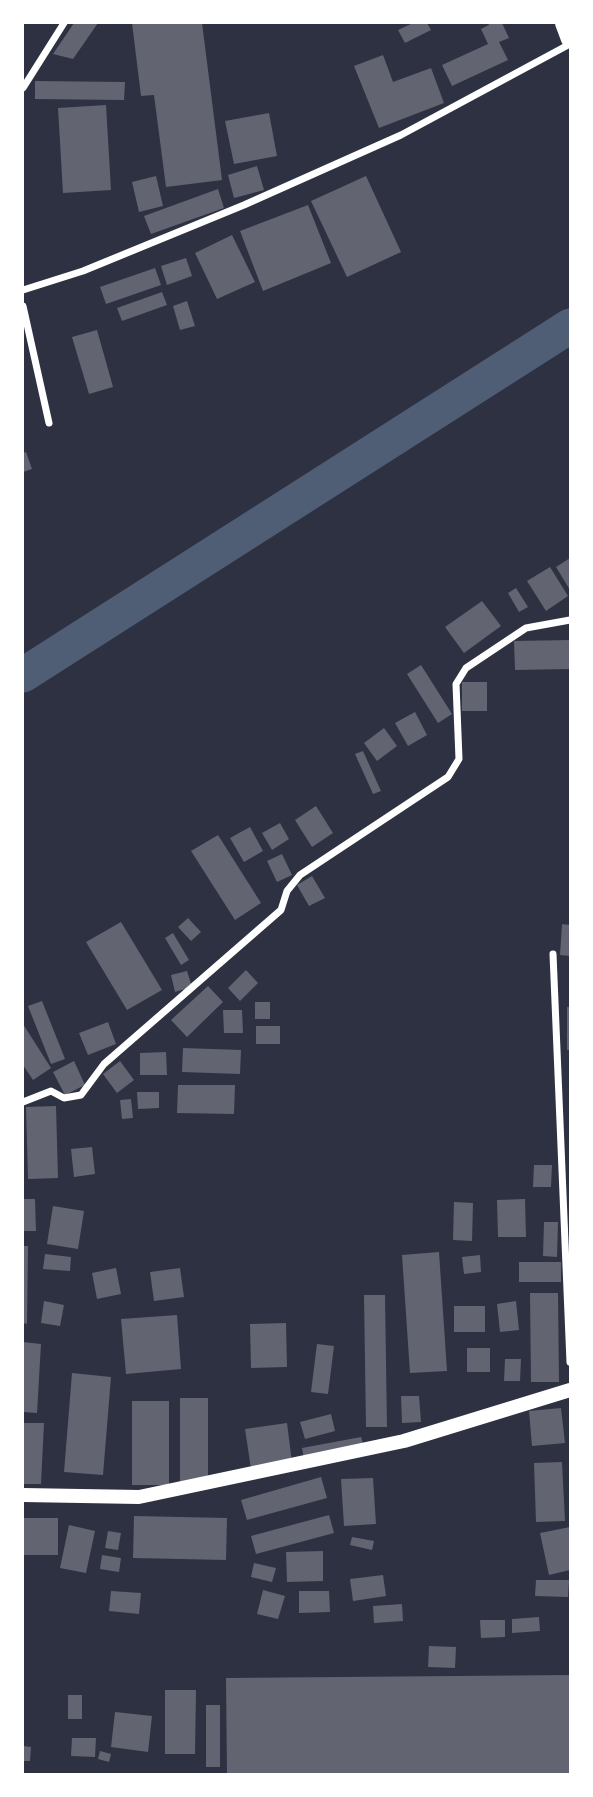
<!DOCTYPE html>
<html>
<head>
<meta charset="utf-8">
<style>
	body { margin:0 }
	#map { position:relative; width:593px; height:1797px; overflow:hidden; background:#2d3142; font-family:"Nunito Sans",sans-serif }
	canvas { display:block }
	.frame { position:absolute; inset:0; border:24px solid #fff; pointer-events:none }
</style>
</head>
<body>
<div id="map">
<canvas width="593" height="1797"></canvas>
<div class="frame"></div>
</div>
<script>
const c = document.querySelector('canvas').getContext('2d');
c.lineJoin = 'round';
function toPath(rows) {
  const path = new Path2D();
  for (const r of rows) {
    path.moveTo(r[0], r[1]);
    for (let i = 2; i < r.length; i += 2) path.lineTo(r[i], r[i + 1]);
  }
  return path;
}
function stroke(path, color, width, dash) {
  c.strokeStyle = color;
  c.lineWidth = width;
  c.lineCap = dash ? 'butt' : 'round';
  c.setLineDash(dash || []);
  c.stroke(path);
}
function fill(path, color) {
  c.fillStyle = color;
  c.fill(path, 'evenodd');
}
const river = toPath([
	[23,675,570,326]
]);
const building = toPath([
	[74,23,98,23,73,59,53,54],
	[132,23,202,23,222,180,166,187,154,95,141,96],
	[413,23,427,23,431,30,405,43,398,30],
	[488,23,502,23,509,38,499,42,508,60,452,86,442,65,488,44,481,29,489,25],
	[383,55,393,82,431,68,444,103,379,128,354,66],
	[35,81,125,82,124,100,35,99],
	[106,105,111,190,63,193,58,108],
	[269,113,277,156,234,164,225,121],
	[257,166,264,190,234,198,228,175],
	[156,176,163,206,139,212,132,182],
	[366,176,401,252,347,277,311,201],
	[218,189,224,208,151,234,144,216],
	[308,205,331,263,263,291,240,231],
	[232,235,255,282,217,299,195,253],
	[186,258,192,276,167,285,161,266],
	[155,268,161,285,106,304,100,287],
	[162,292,167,305,122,321,117,308],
	[187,301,195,326,180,330,173,306],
	[97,330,113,387,89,394,72,337],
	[26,452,32,469,23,472,23,453],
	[570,558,570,590,556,567],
	[550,567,568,596,546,611,527,581],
	[516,588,528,607,519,612,508,593],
	[482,601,501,626,464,653,445,627],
	[570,640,570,669,515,670,514,641],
	[421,665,452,714,438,723,407,674],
	[462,682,487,682,487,711,462,711],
	[415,712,427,735,408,746,395,723],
	[384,728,397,746,377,761,364,743],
	[363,751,381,791,373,794,355,754],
	[316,806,333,833,312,847,295,820],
	[280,823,289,839,272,850,262,833],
	[250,827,263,851,244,862,230,838],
	[218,835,261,903,235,920,191,851],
	[282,854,292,875,277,882,267,861],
	[312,876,325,898,309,906,297,885],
	[188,918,201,932,191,941,178,927],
	[121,922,162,990,127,1010,86,942],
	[562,924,570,925,570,956,560,955],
	[173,933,189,960,181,965,165,938],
	[246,970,258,983,240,1001,228,988],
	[187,971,192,987,175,992,171,975],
	[208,986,223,1002,187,1037,171,1020],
	[42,1001,65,1059,51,1064,28,1006],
	[255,1002,270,1002,270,1019,255,1019],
	[567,1007,570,1007,570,1050,567,1050],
	[223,1010,242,1010,243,1033,224,1033],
	[108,1022,116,1044,88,1055,79,1033],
	[23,1024,51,1068,33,1080,23,1065],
	[256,1026,280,1026,280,1044,256,1044],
	[183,1048,241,1050,240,1074,182,1072],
	[166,1052,167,1075,140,1075,140,1053],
	[74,1061,85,1085,65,1095,53,1072],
	[120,1061,134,1080,117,1093,103,1074],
	[178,1085,235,1085,234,1114,177,1113],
	[137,1092,159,1092,159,1108,138,1109],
	[131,1099,133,1118,122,1119,120,1100],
	[56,1106,58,1178,28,1179,26,1107],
	[92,1147,95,1174,74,1177,71,1149],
	[534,1165,552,1165,551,1187,533,1187],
	[23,1199,35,1199,36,1231,23,1231],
	[525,1199,526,1237,498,1237,497,1200],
	[454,1202,473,1203,472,1241,453,1240],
	[53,1206,84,1211,78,1249,47,1244],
	[544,1222,558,1222,557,1257,543,1256],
	[23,1246,28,1246,27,1324,23,1323],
	[439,1252,447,1371,410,1373,402,1255],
	[45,1254,71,1257,70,1271,43,1269],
	[480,1255,481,1272,464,1274,462,1257],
	[519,1262,561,1262,561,1282,519,1282],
	[116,1268,121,1294,97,1299,92,1273],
	[180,1268,184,1297,154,1301,150,1272],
	[530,1293,558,1293,559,1382,531,1382],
	[364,1295,385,1295,387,1427,366,1427],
	[44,1301,64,1305,60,1326,41,1323],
	[516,1301,519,1330,500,1332,497,1304],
	[454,1306,485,1306,485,1332,454,1332],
	[177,1315,181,1369,126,1374,121,1319],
	[286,1323,287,1367,251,1368,250,1324],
	[23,1342,41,1344,37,1413,23,1412],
	[317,1344,334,1346,328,1394,311,1392],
	[467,1348,490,1348,490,1372,467,1372],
	[505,1359,521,1359,520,1381,504,1381],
	[72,1373,111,1377,103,1475,64,1472],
	[401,1396,419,1396,421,1422,402,1423],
	[180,1398,208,1398,208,1482,180,1482],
	[132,1401,169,1401,169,1485,132,1485],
	[561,1408,565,1443,532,1446,529,1411],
	[331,1414,335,1431,305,1439,300,1422],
	[23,1423,44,1423,41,1484,23,1484],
	[287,1423,292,1463,251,1469,245,1429],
	[361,1437,364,1447,304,1459,302,1448],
	[562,1462,565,1521,536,1522,534,1463],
	[321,1477,327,1498,247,1520,241,1500],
	[373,1478,376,1524,344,1526,341,1479],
	[329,1515,334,1533,256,1554,251,1536],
	[134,1516,227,1518,226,1560,133,1558],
	[23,1518,58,1518,58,1555,23,1555],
	[69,1525,95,1531,86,1573,60,1568],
	[570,1527,570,1570,549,1575,540,1533],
	[108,1531,121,1533,118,1550,105,1548],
	[352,1537,374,1541,372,1550,350,1545],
	[323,1551,323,1581,287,1582,286,1552],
	[102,1555,121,1558,119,1572,100,1569],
	[254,1563,276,1568,272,1582,251,1577],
	[383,1575,386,1596,353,1601,350,1579],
	[536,1580,569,1580,568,1597,535,1596],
	[263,1590,285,1596,278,1619,257,1614],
	[111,1591,141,1593,139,1614,109,1611],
	[299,1591,329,1591,330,1612,299,1613],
	[402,1604,403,1621,374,1623,373,1606],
	[539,1617,540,1631,512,1633,512,1619],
	[480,1620,505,1620,505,1637,481,1638],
	[429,1646,456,1647,455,1668,428,1667],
	[570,1675,570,1774,227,1774,226,1678],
	[165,1690,196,1690,195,1754,165,1754],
	[68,1695,82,1695,82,1719,68,1719],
	[206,1705,220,1705,220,1767,206,1767],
	[115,1712,152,1716,148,1752,111,1747],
	[72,1738,96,1738,95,1757,71,1756],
	[23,1746,31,1747,30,1761,23,1761],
	[100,1751,111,1754,109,1762,98,1759]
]);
const minor = toPath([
	[23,88,64,23],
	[23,290,83,271,244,205,401,135,570,44],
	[23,306,49,423],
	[553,954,570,1362],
	[23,1102,51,1091,64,1098,81,1095,104,1064,281,910,287,891,300,875,448,777,459,759,456,684,466,668,526,628,570,620]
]);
const secondary = toPath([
	[23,1495,139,1497,404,1441,570,1390]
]);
const trunk = toPath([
	[564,23,570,39]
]);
stroke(river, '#4f5d75', 35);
fill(building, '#626471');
stroke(minor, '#fff', 7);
stroke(secondary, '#fff', 14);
stroke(trunk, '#fff', 18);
</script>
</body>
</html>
